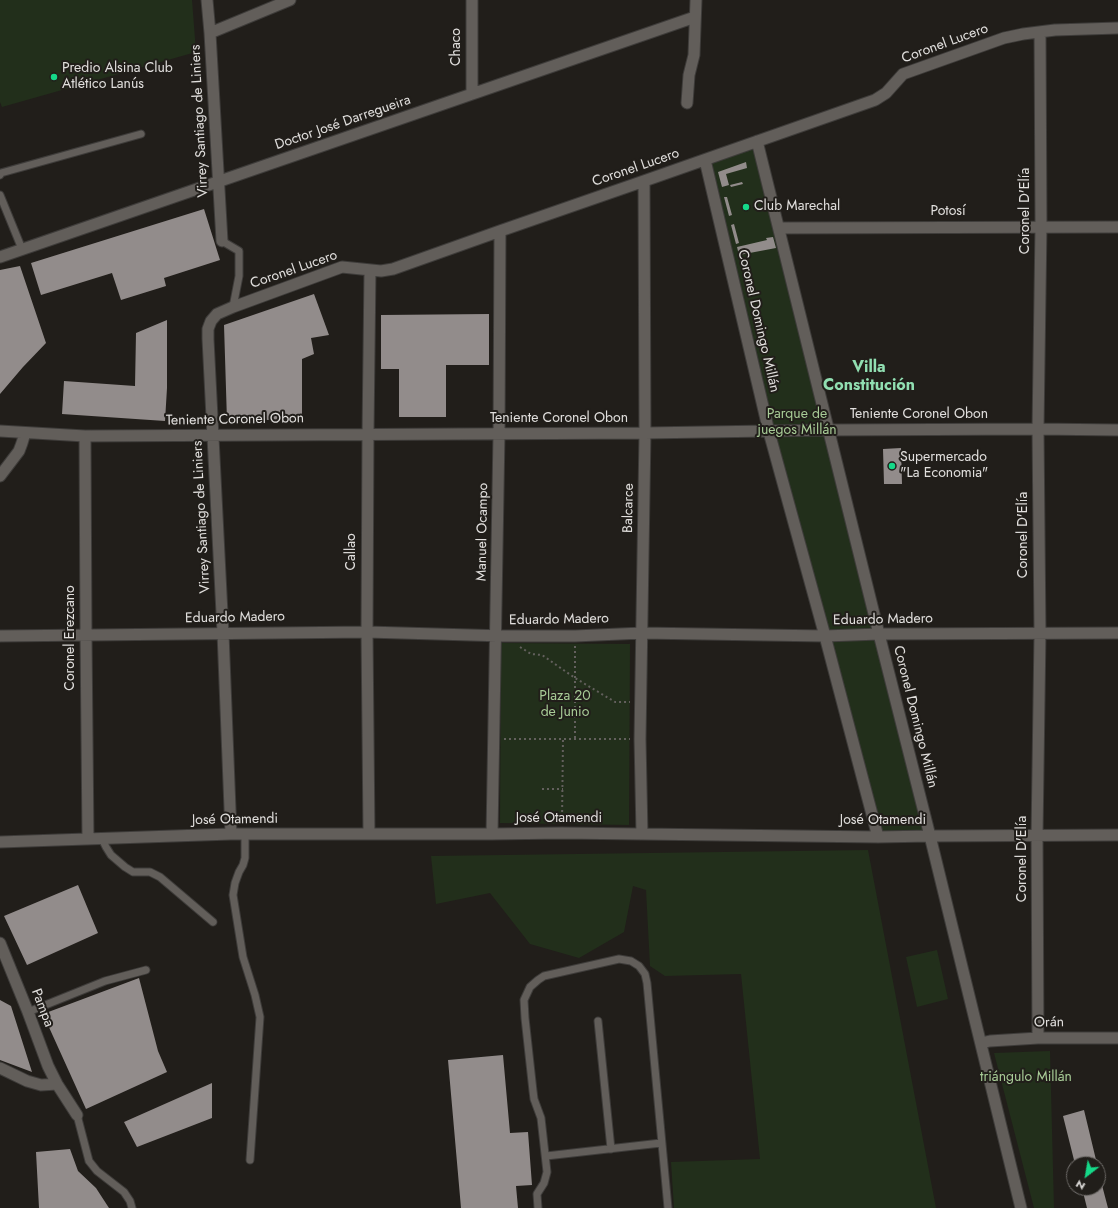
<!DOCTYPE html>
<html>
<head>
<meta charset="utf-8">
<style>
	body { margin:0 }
	#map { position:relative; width:1118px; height:1208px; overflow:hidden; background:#211e1a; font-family:Jost,sans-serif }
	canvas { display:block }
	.north { position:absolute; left:1066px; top:1156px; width:40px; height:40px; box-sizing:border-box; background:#211e1a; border:1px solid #6e6b68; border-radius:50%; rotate:211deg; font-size:11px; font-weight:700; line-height:16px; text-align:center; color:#e1dfdd }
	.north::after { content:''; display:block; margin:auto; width:14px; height:18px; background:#15d989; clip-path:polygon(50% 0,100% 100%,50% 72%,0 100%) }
</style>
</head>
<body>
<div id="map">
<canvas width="1118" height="1208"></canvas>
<div class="north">N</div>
</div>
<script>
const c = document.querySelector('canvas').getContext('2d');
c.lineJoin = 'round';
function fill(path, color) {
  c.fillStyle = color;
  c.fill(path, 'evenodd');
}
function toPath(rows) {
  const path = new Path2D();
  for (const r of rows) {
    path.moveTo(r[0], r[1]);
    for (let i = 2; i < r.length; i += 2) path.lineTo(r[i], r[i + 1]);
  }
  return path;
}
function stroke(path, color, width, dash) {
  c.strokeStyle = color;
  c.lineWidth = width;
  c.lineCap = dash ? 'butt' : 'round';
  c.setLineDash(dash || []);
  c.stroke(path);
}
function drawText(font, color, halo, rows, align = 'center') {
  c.font = font + ' Jost,sans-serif';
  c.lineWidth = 4;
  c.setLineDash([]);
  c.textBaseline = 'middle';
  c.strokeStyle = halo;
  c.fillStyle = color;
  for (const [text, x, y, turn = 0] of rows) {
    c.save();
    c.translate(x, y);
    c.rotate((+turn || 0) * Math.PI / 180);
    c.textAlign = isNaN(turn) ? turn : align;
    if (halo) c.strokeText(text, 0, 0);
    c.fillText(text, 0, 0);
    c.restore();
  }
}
const green = toPath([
	[0,0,192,0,196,52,2,107,0,102],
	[757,141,930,836,878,837,705,160],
	[501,643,630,644,629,825,500,823],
	[868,850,936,1208,674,1208,671,1162,760,1159,741,974,665,976,650,966,646,890,633,886,624,932,579,958,530,944,490,893,436,904,431,856],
	[937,950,948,999,917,1007,906,957],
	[1050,1051,1054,1208,1034,1208,994,1053]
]);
const building = toPath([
	[746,162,747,168,726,174,729,185,722,187,718,172],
	[742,182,743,184,731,187,730,185],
	[724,197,727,197,732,215,729,216],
	[204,209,220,260,164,278,166,286,121,300,112,273,41,295,31,263],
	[734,224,739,243,736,244,731,225],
	[773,237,776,248,739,255,737,247,767,240,766,238],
	[20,266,46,343,23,367,0,394,0,270],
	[314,294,329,335,311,338,314,354,302,359,302,419,227,421,224,325],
	[489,314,489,365,446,365,446,417,399,417,399,369,381,369,381,315],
	[167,320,167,388,165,421,62,414,64,381,135,386,136,333],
	[901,448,902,484,884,484,883,449],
	[78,885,98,933,27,965,4,916],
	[139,978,158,1051,167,1072,86,1109,43,1014],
	[0,1000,11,1006,32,1072,0,1060],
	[503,1055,510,1133,528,1132,532,1185,516,1186,518,1208,461,1208,448,1060],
	[212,1083,212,1118,137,1147,124,1122],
	[1084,1110,1097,1164,1075,1164,1063,1116],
	[70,1149,78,1171,96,1188,109,1208,39,1208,36,1152],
	[1098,1170,1108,1208,1087,1208,1082,1188,1098,1188]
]);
const path = toPath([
	[575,646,575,739],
	[520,647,531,654,542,655,575,678,615,702,630,702],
	[504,739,630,739],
	[542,789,563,789],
	[562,822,563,739]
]);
const service = toPath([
	[0,175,1,173,141,134],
	[0,195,22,249],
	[222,241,239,251,239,276,233,307],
	[245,835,245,858,243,865,239,872,235,883,233,895,243,957,255,995,260,1017,250,1160],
	[102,839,106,847,111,855,125,867,133,872,150,872,160,877,213,922],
	[28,1012,105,981,146,970],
	[598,1021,611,1149],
	[77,1115,89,1161,97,1171,124,1192,130,1201,132,1208],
	[546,1156,661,1143],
	[538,1208,537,1194,544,1183,547,1172,541,1118,534,1099,533,1091,525,1018,524,1000,530,987,538,980,544,976,619,959,631,961,639,966,645,974,647,983,668,1208]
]);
const minor = toPath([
	[207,0,210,33,222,241],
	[472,0,472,94],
	[210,33,290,0],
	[687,103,689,75,694,55,696,0],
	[757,141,879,634,930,836,1021,1208],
	[705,160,769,432,825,636,878,837],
	[779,228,1118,227],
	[0,257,695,17],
	[0,431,85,436,645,433,828,430,1038,429,1118,430],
	[85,436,86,635,88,839],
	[0,476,19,451,22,443,25,433],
	[0,636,367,632,505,636,575,636,642,633,825,636,879,634,1118,633],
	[231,834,223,633,208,339,208,329,211,321,217,314,233,307,342,267,381,271,393,269,500,231,644,181,875,100,886,93,903,74,1004,38,1023,34,1055,30,1118,28],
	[369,834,367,632,368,434,370,270],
	[492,834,499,434,500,231],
	[642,834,640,739,645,433,644,181],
	[0,842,231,834,492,834,562,833,878,837,930,836,1118,835],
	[0,943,28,1012,48,1066,57,1084,77,1115],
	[1038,1038,1037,836,1040,633,1038,429,1041,226,1040,32],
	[981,1043,990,1041,1038,1038,1118,1038],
	[0,1068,27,1081,41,1085,57,1084]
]);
const markers = [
	[54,77,4,"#15d989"],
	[746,207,4,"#15d989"],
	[892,466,4,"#15d989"]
];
const streetNames = [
	["Coronel Lucero",945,44,-20],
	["Chaco",457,47,-90],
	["Virrey Santiago de Liniers",200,121,-93],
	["Doctor José Darregueira",343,123,-19],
	["Coronel Lucero",636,168,-19],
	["Coronel D'Elía",1026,211,-90],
	["Potosí",948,212],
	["Coronel Lucero",294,270,-19],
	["Coronel Domingo Millán",758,321,77],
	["Teniente Coronel Obon",919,415],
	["Teniente Coronel Obon",559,419],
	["Teniente Coronel Obon",235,420,-1],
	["Balcarce",629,508,-89],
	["Virrey Santiago de Liniers",202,517,-93],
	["Manuel Ocampo",483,532,-89],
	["Coronel D'Elía",1024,535,-90],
	["Callao",352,552,-90],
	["Eduardo Madero",235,618,-1],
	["Eduardo Madero",559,620,-1],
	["Eduardo Madero",883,620,-1],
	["Coronel Erezcano",71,638,-90],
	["Coronel Domingo Millán",915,717,76],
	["José Otamendi",559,819],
	["José Otamendi",235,820,-1],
	["José Otamendi",883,821],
	["Coronel D'Elía",1023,859,-90],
	["Pampa",42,1008,69],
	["Orán",1049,1023,-1]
];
const poiNames = [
	["Predio Alsina Club",62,69],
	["Atlético Lanús",62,85],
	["Club Marechal",754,207],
	["Supermercado",900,458],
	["\"La Economia\"",900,474]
];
const parkNames = [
	["Parque de",797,415],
	["juegos Millán",797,431],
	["Plaza 20",565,697],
	["de Junio",565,713],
	["triángulo Millán",1026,1078]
];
const quarterNames = [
	["Villa",869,368],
	["Constitución",869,386]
];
fill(green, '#222f1b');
fill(building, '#928c8b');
stroke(service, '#3e3c3a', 9);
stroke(minor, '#3e3c3a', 13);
stroke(path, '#63605d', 2, [2, 3]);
stroke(service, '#625e5a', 7);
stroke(minor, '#625e5a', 11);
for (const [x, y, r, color] of markers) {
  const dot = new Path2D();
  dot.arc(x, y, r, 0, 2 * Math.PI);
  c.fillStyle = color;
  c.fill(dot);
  stroke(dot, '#211e1a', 1.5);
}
drawText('14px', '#e1dfdd', '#211e1a', streetNames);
drawText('14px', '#e1dfdd', '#211e1a', poiNames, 'left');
drawText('14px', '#a8cc97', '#211e1a', parkNames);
drawText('bold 16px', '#91dfb2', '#211e1a', quarterNames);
</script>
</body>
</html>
